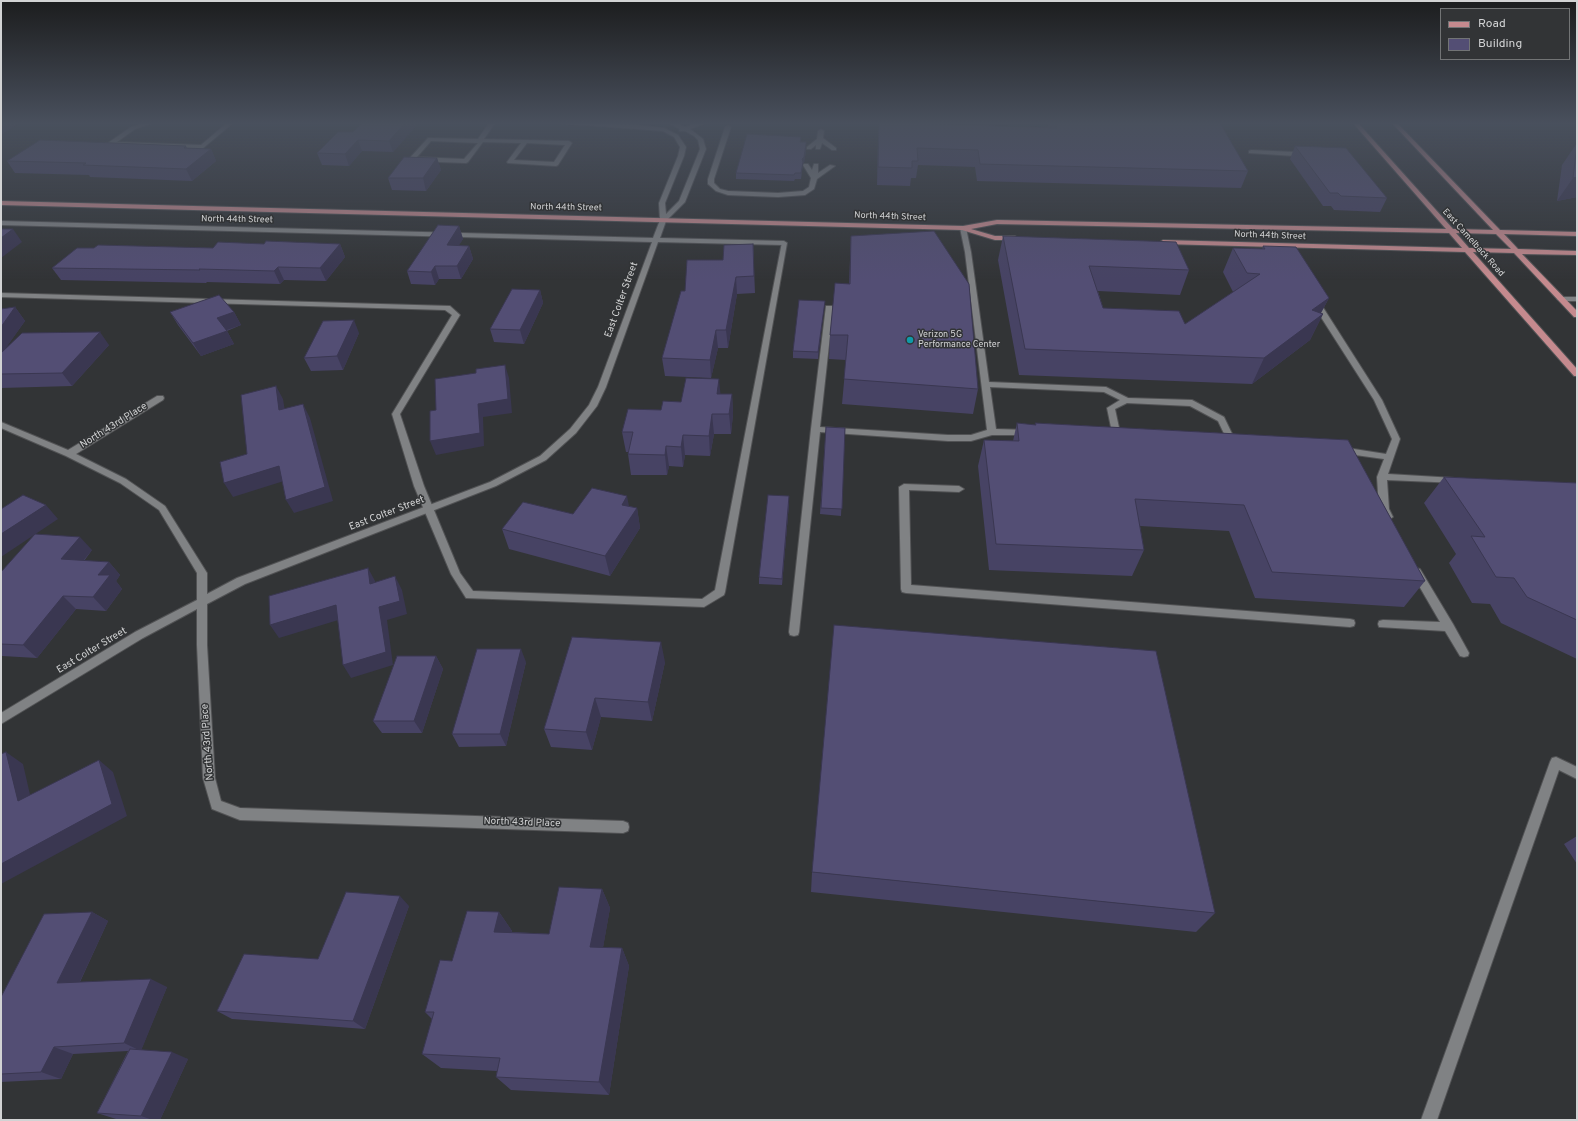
<!DOCTYPE html>
<html>
<head>
<meta charset="utf-8">
<style>
	body { margin:0 }
	#map { position:relative; width:1578px; height:1121px; overflow:hidden; background:#323436; font-family:Overpass,sans-serif }
	canvas { display:block }
	.frame { position:absolute; inset:0; border:2px solid #d2d3d4; pointer-events:none }
	.legend { position:absolute; left:1440px; top:8px; width:130px; height:52px; box-sizing:border-box; background:#323436; border:1px solid #727475; margin:0; padding:5px 7px; list-style:none; font-size:12px; color:#d2d3d4 }
	.legend li { display:flex; align-items:center; gap:8px; height:20px }
	.legend b { width:20px; border:1px solid #727475 }
</style>
</head>
<body>
<div id="map">
<canvas width="1578" height="1121"></canvas>
<div class="frame"></div>
<ul class="legend">
<li><b style="height:5px;background:#c58a8e"></b>Road</li>
<li><b style="height:11px;background:#534e74"></b>Building</li>
</ul>
</div>
<script>
const c = document.querySelector('canvas').getContext('2d');
c.lineJoin = 'round';
function toPath(rows) {
  const path = new Path2D();
  for (const r of rows) {
    path.moveTo(r[0], r[1]);
    for (let i = 2; i < r.length; i += 2) path.lineTo(r[i], r[i + 1]);
  }
  return path;
}
function stroke(path, color, width, dash) {
  c.strokeStyle = color;
  c.lineWidth = width;
  c.lineCap = dash ? 'butt' : 'round';
  c.setLineDash(dash || []);
  c.stroke(path);
}
function fill(path, color) {
  c.fillStyle = color;
  c.fill(path, 'evenodd');
}
function drawText(font, color, halo, rows, align = 'center') {
  c.font = font + ' Overpass,sans-serif';
  c.lineWidth = 3;
  c.setLineDash([]);
  c.textBaseline = 'middle';
  c.strokeStyle = halo;
  c.fillStyle = color;
  for (const [text, x, y, turn = 0] of rows) {
    c.save();
    c.translate(x, y);
    c.rotate((+turn || 0) * Math.PI / 180);
    c.textAlign = isNaN(turn) ? turn : align;
    if (halo) c.strokeText(text, 0, 0);
    c.fillText(text, 0, 0);
    c.restore();
  }
}
const service = toPath([
	[728,125,731,127,714,179,714,183,720,189,728,191,778,193,803,191,809,187,811,178,803,165,804,164,808,164,812,170,814,164,818,164,818,173,830,165,835,166,817,179,814,189,805,195,778,197,728,195,716,191,708,184,708,179,725,127,728,125],
	[821,129,824,131,823,138,836,148,836,150,832,150,822,143,820,149,816,149,816,145,811,149,807,149,807,147,817,139,818,131,821,129],
	[1251,150,1296,152,1307,157,1304,159,1295,156,1249,153,1249,151,1251,150],
	[963,226,966,228,971,252,989,382,1106,387,1128,398,1192,400,1224,417,1236,442,1235,444,1229,444,1218,421,1190,406,1127,403,1115,409,1121,437,1117,440,1113,437,1107,408,1120,400,1104,392,990,387,996,429,1028,430,1032,433,1031,435,992,435,971,441,948,441,820,432,799,632,798,635,794,636,790,635,789,632,811,429,826,306,832,306,833,308,820,427,948,435,971,435,987,430,965,252,960,228,963,226],
	[782,242,787,243,725,592,724,595,704,607,466,598,451,574,414,486,392,414,452,315,445,310,1,297,1,293,450,306,460,315,400,414,424,486,460,573,473,591,702,599,715,590,782,242],
	[1558,297,1577,297,1577,301,1561,301,1557,299,1558,297],
	[1311,298,1317,298,1382,400,1400,439,1388,474,1455,478,1460,481,1458,483,1387,480,1389,509,1393,517,1388,520,1385,519,1379,509,1377,477,1384,459,1341,453,1337,450,1341,447,1386,454,1392,439,1374,400,1310,300,1311,298],
	[904,484,959,486,964,489,959,492,909,490,911,585,1350,619,1354,620,1355,623,1354,626,1350,627,906,593,902,592,901,589,899,487,904,484],
	[1416,568,1420,569,1453,624,1469,653,1468,656,1464,657,1460,656,1445,631,1379,627,1378,624,1379,621,1383,620,1440,622,1411,572,1412,569,1416,568],
	[1556,757,1577,767,1577,779,1559,770,1437,1120,1421,1120,1550,762,1552,758,1556,757]
]);
const minor = toPath([
	[144,123,153,123,135,129,117,142,201,145,227,123,233,123,202,149,111,145,108,143,131,127,144,123],
	[489,123,495,123,484,139,569,141,572,143,558,165,556,166,508,163,507,162,521,143,483,142,468,162,466,163,412,161,409,159,428,138,478,139,489,123],
	[431,141,478,143,464,159,417,157,431,141],
	[527,143,565,145,554,162,514,160,527,143],
	[553,123,638,125,664,128,678,135,686,147,684,156,665,203,666,214,679,201,700,149,698,140,694,136,685,131,679,131,680,129,668,123,676,123,685,127,697,123,706,123,690,129,703,139,706,149,685,202,666,221,660,238,784,241,787,243,784,245,658,242,606,387,597,406,576,433,546,460,496,486,245,584,207,604,207,645,215,778,221,801,240,808,623,821,628,823,629,827,628,831,623,833,240,820,212,809,203,778,197,645,197,609,143,638,1,724,1,713,135,632,197,600,197,573,159,510,120,483,66,456,1,428,1,422,68,450,157,396,163,396,164,398,163,400,76,454,126,479,165,506,207,573,207,594,237,578,490,482,540,456,570,429,589,405,598,387,652,242,1,225,1,221,653,238,660,220,659,203,678,156,680,147,674,137,663,131,638,129,553,123]
]);
const primary = toPath([
	[1353,123,1358,123,1453,229,1493,230,1392,123,1397,123,1500,230,1577,232,1577,236,1504,234,1518,249,1577,251,1577,255,1522,254,1577,311,1577,317,1574,317,1514,253,1473,252,1577,369,1577,376,1574,376,1465,252,1163,244,1160,242,1163,240,1462,248,1449,233,997,224,971,229,995,236,1015,236,1018,238,1015,240,995,240,962,230,1,205,1,201,963,226,997,220,1446,229,1353,123],
	[1456,233,1496,234,1511,249,1469,248,1456,233]
]);
const wall = toPath([
	[879,123,1048,127,1047,123,1220,123,1248,171,1241,188,977,181,975,167,918,165,916,178,911,178,910,186,877,185,878,139],
	[416,126,393,152,362,151,349,166,322,165,317,153,353,132],
	[801,137,801,142,806,144,806,150,804,163,803,163,801,179,795,179,794,181,736,179,736,173],
	[1577,143,1577,197,1557,201,1562,165],
	[186,146,187,148,211,149,216,161,192,181,90,177,89,175,15,173,7,161],
	[1295,146,1387,198,1380,212,1334,210,1331,206,1323,206,1290,159],
	[437,158,441,170,426,191,392,190,388,178],
	[459,226,463,239,458,246,469,246,473,259,461,279,439,279,435,285,411,284,407,271],
	[851,236,978,389,973,414,842,404,846,360,829,359,830,335,849,284],
	[1003,236,1189,270,1180,295,1098,291,1103,308,1185,324,1233,292,1223,272,1233,248,1262,249,1263,246,1329,298,1321,313,1323,314,1310,340,1252,384,1019,375,998,260],
	[264,244,340,244,345,257,326,281,284,280,280,284,206,282,207,283,61,280,52,268,213,248],
	[753,244,755,293,737,294,728,348,718,348,711,378,665,376,662,358,685,291,723,260],
	[540,290,543,303,524,344,494,342,490,329],
	[825,301,824,307,818,359,793,358,793,351],
	[15,307,25,321,4,350,109,345,72,386,1,388,1,309],
	[170,312,234,312,241,325,227,331,234,344,201,356,178,325],
	[359,333,343,370,311,371,304,358],
	[720,394,732,394,733,414,731,434,714,434,710,456,685,455,683,467,669,466,667,475,631,475,628,454,628,452,626,452,622,432,661,410,681,402],
	[1017,423,1035,425,1035,423,1348,440,1425,581,1404,607,1255,598,1229,531,1140,526,1144,550,1132,576,989,570,978,466,984,440,1013,441],
	[826,427,845,428,841,516,820,514],
	[1444,477,1577,483,1577,659,1501,623,1490,604,1472,603,1449,563,1456,554,1424,503],
	[789,503,782,585,759,584,759,577],
	[629,506,637,508,640,528,610,576,509,549,502,529,573,514],
	[92,550,84,561,109,562,120,575,116,581,122,589,106,611,76,609,37,658,2,656,1,656,1,572],
	[572,637,665,662,652,721,601,717,592,750,551,747,544,729],
	[436,656,443,669,422,733,382,733,373,721],
	[526,662,506,746,459,747,452,734],
	[1577,836,1577,864,1564,844],
	[812,872,1215,913,1196,932,811,892],
	[602,889,610,908,603,947,622,948,629,966,609,1095,511,1090,496,1077,497,1071,441,1068,422,1054,432,1019,425,1012,452,961,499,912,512,931,512,932,549,934],
	[409,906,365,1029,232,1019,217,1011,318,959],
	[92,912,108,921,80,982,167,987,141,1050,188,1059,160,1120,131,1120,116,1119,97,1113,128,1051,73,1054,61,1079,1,1082,1,997]
]);
const shadedWall = toPath([
	[1,123,20,123,1,135],
	[405,123,416,123,416,126,393,152,389,141],
	[358,140,362,151,349,166,345,154],
	[806,144,806,150,804,163,803,163,801,179,802,159],
	[211,149,216,161,192,181,186,169],
	[437,158,441,170,426,191,423,178],
	[1577,177,1577,197,1557,201,1573,178],
	[459,226,463,239,451,258,447,245],
	[13,229,22,242,1,258,1,238],
	[340,244,345,257,326,281,320,268],
	[469,246,473,259,461,279,457,266],
	[435,266,439,279,435,285,431,272],
	[278,267,284,280,280,284,274,271],
	[736,277,737,294,728,348,726,330],
	[540,290,543,303,524,344,520,330],
	[1329,298,1318,318,1323,314,1310,340,1252,384,1264,358,1312,310],
	[825,301,824,307,818,359,818,352],
	[15,307,25,321,1,355,1,327],
	[234,312,241,325,224,331,217,318],
	[354,320,359,333,343,370,337,356],
	[716,330,718,348,711,378,710,360],
	[227,331,234,344,201,356,193,343],
	[100,332,109,345,72,386,62,373],
	[505,365,509,378,512,413,483,417,484,446,436,455,430,441,478,404],
	[719,379,721,399,717,394],
	[276,386,283,399,287,424,279,410],
	[732,394,733,414,731,434,729,414],
	[303,404,310,418,333,501,294,513,286,500],
	[712,414,714,434,710,456,709,436],
	[683,435,685,455,683,467,681,447],
	[666,446,669,466,667,475,665,455],
	[279,466,287,480,233,497,224,483],
	[627,496,631,516,622,505],
	[789,496,789,503,782,585,782,579],
	[46,505,58,519,1,557,1,534],
	[637,508,640,528,610,576,605,556],
	[80,537,92,550,73,573,61,559],
	[109,562,120,575,116,581,122,589,106,611,93,597,98,575],
	[368,568,375,581,377,597,370,584],
	[395,576,402,590,407,614,387,620,393,665,351,678,343,665],
	[63,596,76,609,37,658,23,645],
	[336,605,345,618,279,638,270,625],
	[661,642,665,662,652,721,648,702],
	[521,649,526,662,506,746,500,734],
	[436,656,443,669,422,733,414,721],
	[595,698,601,717,592,750,586,732],
	[6,752,23,764,34,812,18,801],
	[99,760,113,772,127,816,1,884,1,864],
	[602,889,610,908,600,965,590,947],
	[400,896,409,906,365,1029,353,1021],
	[92,912,108,921,75,992,57,983],
	[499,912,512,931,507,950,494,932],
	[622,948,629,966,609,1095,599,1082],
	[151,979,167,987,141,1051,124,1043],
	[54,1047,73,1054,61,1079,41,1072],
	[172,1052,188,1059,160,1120,153,1120,141,1116]
]);
const building = toPath([
	[362,123,405,123,389,141,358,140,345,154,317,153,338,132,353,132,362,123],
	[879,123,902,123,1057,128,1055,123,1220,123,1248,171,980,164,978,150,917,148,918,161,912,161,912,168,878,167,879,123],
	[747,134,801,137,800,142,806,142,806,144,804,157,802,159,803,162,801,173,795,173,794,175,736,173,747,134],
	[40,140,186,146,184,148,211,149,186,169,83,165,86,163,7,161,40,140],
	[1577,145,1577,177,1573,178,1577,145],
	[1295,146,1346,148,1387,198,1341,196,1338,193,1330,193,1295,146],
	[404,157,437,158,423,178,388,178,404,157],
	[438,225,459,226,447,245,469,246,457,266,435,266,431,272,407,271,438,225],
	[1,229,13,229,1,238,1,229],
	[934,231,969,284,978,389,844,379,848,335,830,335,835,283,850,284,851,236,934,231],
	[1003,236,1176,242,1189,270,1089,266,1103,308,1179,311,1185,324,1260,274,1247,273,1233,248,1265,249,1263,246,1296,247,1329,298,1312,310,1323,314,1264,358,1025,349,1003,236],
	[266,241,340,244,320,268,278,267,274,271,199,269,200,270,52,268,77,248,94,248,98,245,213,248,218,242,264,244,266,241],
	[753,244,754,276,736,277,726,330,716,330,710,360,662,358,681,291,685,291,687,260,723,260,724,245,753,244],
	[512,289,540,290,520,330,490,329,512,289],
	[219,295,234,312,217,318,227,331,193,343,170,312,219,295],
	[799,300,825,301,818,352,793,351,799,300],
	[15,307,1,327,1,309,15,307],
	[354,320,337,356,304,358,323,321,354,320],
	[100,332,62,373,1,374,1,353,22,333,100,332],
	[505,365,508,399,478,404,480,433,430,441,430,411,436,410,435,379,476,373,476,369,505,365],
	[686,378,719,379,717,394,732,394,729,414,712,414,709,436,683,435,681,447,666,446,665,455,628,454,633,432,622,432,628,409,661,410,663,401,681,402,686,378],
	[276,386,279,410,303,404,325,487,286,500,279,466,224,483,220,462,247,454,241,395,276,386],
	[1017,423,1036,425,1035,423,1348,440,1425,581,1272,572,1244,505,1135,499,1144,550,996,544,984,440,1019,441,1017,423],
	[826,427,845,428,842,509,821,508,826,427],
	[1444,477,1577,483,1577,620,1527,597,1514,578,1496,577,1471,536,1485,537,1444,477],
	[592,488,627,496,622,505,637,508,605,556,502,529,523,502,573,514,592,488],
	[23,495,46,505,1,534,1,509,23,495],
	[768,495,789,496,782,579,759,577,768,495],
	[35,534,80,537,61,559,109,562,98,575,110,575,93,597,63,596,23,645,1,644,1,572,35,534],
	[368,568,370,584,395,576,400,601,379,607,386,652,343,665,336,605,270,625,269,596,368,568],
	[834,625,1156,651,1215,913,812,872,834,625],
	[572,637,661,642,648,702,595,698,586,732,544,729,572,637],
	[477,649,521,649,500,734,452,734,477,649],
	[397,656,436,656,414,721,373,721,397,656],
	[6,752,18,801,99,760,112,804,1,864,1,754,6,752],
	[559,887,602,889,590,947,622,948,599,1082,496,1077,500,1058,422,1054,434,1012,425,1012,440,960,452,961,467,911,499,912,494,932,549,934,559,887],
	[346,892,400,896,353,1021,217,1011,244,954,318,959,346,892],
	[92,912,57,983,151,979,124,1043,54,1047,41,1072,1,1074,1,997,44,914,92,912],
	[130,1049,172,1052,141,1116,97,1113,130,1049]
]);
const markers = [
	[910,340,4,"#0f9aa8"]
];
const farStreetnames = [
	["North 44th Street",566,208,1],
	["North 44th Street",890,217,2],
	["North 44th Street",237,220,1],
	["North 44th Street",1270,236,2],
	["East Camelback Road",1473,243,48]
];
const farPoinames = [
	["Verizon 5G",918,335],
	["Performance Center",918,345]
];
const streetNames = [
	["East Colter Street",622,300,-70],
	["North 43rd Place",114,426,-32],
	["East Colter Street",387,514,-21],
	["East Colter Street",92,651,-31],
	["North 43rd Place",208,742,-94],
	["North 43rd Place",522,823,2]
];
stroke(service, '#515254', 2);
stroke(minor, '#515254', 2);
stroke(primary, '#515254', 2);
fill(service, '#808284');
fill(minor, '#808284');
fill(primary, '#c58a8e');
fill(wall, '#474364');
fill(shadedWall, '#3a3751');
fill(building, '#534e74');
stroke(building, '#3a3751', 1);
const sky = c.createLinearGradient(0, 0, 0, 280);
sky.addColorStop(0, '#1c1d1e');
sky.addColorStop(0.44, '#49505d');
sky.addColorStop(1, '#49505d00');
c.fillStyle = sky;
c.fillRect(0, 0, 1578, 280);
for (const [x, y, r, color] of markers) {
  const dot = new Path2D();
  dot.arc(x, y, r, 0, 2 * Math.PI);
  c.fillStyle = color;
  c.fill(dot);
  stroke(dot, '#323436', 1.5);
}
drawText('9px', '#d2d3d4', '#323436', farStreetnames);
drawText('9px', '#d2d3d4', '#323436', farPoinames, 'left');
drawText('10px', '#d2d3d4', '#323436', streetNames);
</script>
</body>
</html>
